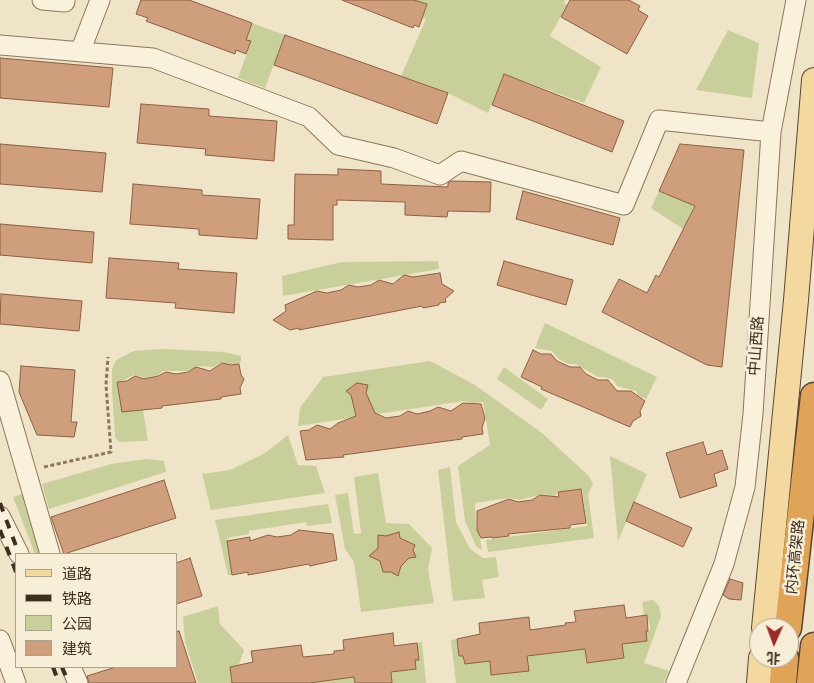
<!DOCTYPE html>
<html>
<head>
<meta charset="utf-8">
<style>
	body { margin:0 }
	#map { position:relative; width:814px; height:683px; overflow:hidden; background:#f0e4c8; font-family:"Times New Roman","Noto Sans SC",serif }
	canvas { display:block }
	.legend { position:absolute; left:15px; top:553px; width:162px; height:115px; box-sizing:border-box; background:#f7eed8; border:1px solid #ada18e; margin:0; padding:6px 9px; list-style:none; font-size:15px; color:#3d2e20 }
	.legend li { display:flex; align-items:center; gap:10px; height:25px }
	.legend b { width:25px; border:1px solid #ada18e }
	.north { position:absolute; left:749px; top:618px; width:50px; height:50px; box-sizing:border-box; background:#f7eed8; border:1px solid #ada18e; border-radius:50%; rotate:182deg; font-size:14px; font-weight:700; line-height:20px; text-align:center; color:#3d2e20 }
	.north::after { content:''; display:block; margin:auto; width:18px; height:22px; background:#9e2a2b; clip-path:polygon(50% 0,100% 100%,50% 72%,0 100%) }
</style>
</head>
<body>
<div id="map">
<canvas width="814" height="683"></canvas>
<ul class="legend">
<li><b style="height:6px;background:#f3d9a0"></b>道路</li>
<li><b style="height:6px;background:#3d2e20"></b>铁路</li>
<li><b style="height:14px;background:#c9cf9b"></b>公园</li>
<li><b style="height:14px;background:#cf9f7d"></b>建筑</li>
</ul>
<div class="north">北</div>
</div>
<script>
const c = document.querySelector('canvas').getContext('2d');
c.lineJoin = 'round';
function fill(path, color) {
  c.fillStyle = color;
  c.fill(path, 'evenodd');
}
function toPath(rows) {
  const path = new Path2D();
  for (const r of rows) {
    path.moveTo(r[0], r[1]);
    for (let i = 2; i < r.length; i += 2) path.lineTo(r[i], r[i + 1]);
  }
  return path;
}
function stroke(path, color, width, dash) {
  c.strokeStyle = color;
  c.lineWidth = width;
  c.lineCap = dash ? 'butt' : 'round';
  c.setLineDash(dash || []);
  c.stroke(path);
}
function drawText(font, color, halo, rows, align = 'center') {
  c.font = font + ' "Times New Roman","Noto Sans SC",serif';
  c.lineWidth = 5;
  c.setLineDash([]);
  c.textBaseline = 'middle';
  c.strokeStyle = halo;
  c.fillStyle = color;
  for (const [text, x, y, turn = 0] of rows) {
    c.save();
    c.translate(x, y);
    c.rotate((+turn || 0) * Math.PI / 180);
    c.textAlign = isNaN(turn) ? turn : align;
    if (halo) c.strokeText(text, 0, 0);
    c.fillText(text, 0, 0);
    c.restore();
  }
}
const green = toPath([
	[414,0,565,0,564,3,567,5,550,36,601,67,584,103,504,74,488,113,448,93,401,76,426,19,422,18,427,4],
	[252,23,285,35,265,88,238,78,251,42,246,40],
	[728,30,759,43,752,98,696,90],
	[659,191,695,206,683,229,651,208],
	[438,261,439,269,283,296,282,276,342,262],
	[545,323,657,377,646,399,638,395,636,391,617,386,613,380,605,377,598,377,576,364,568,364,559,359,552,351,535,348],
	[163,349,224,352,241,356,241,361,239,364,231,365,222,362,213,367,199,366,187,371,163,371,158,375,145,378,134,375,118,383,143,410,148,441,119,442,115,437,112,391,112,369,116,360,134,351],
	[430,361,475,385,542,433,589,476,593,484,588,494,594,538,488,552,486,540,587,526,582,488,556,492,557,495,550,496,544,494,519,500,509,498,475,503,476,528,479,532,482,550,476,546,465,521,458,466,490,445,483,402,473,403,464,401,298,426,300,408,323,377],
	[504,367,548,399,541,410,497,379],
	[288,435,298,465,316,466,325,493,211,510,202,474,230,470,265,453],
	[610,456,647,474,618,541],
	[146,459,164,461,166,472,49,509,42,484,111,464],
	[450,467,456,522,470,549,483,558,496,557,499,577,482,580,485,598,453,601,438,470],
	[378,473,386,523,409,524,432,548,428,570,434,603,361,612,354,562,345,549,335,495,348,493,354,534,361,533,354,477],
	[25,493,45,554,35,554,13,497],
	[328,504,332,523,307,526,306,522,249,531,249,534,227,538,232,575,228,575,215,520],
	[653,600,659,606,661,616,644,663,669,671,664,683,456,683,451,640,457,639,459,656,463,656,465,664,490,661,492,675,528,671,527,656,585,649,587,663,624,658,622,644,647,641,646,631,650,630,650,627,647,615,644,615,642,602],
	[218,606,220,624,244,650,239,664,230,667,232,683,198,683,185,642,183,617],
	[422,642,426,683,392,683,391,672,416,669,415,660,419,659,417,643],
	[354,677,355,683,309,683]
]);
const building = toPath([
	[141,0,189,0,252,23,246,40,251,41,246,54,236,50,235,54,146,21,148,18,136,14,141,0],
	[342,0,414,0,427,4,419,27,414,25,413,28,342,0],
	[570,0,629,0,640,6,638,10,648,16,627,54,561,17,570,0],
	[285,35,448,93,437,124,274,65,285,35],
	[0,58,113,68,109,107,0,98,0,58],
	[504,74,624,121,612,152,492,105,504,74],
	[141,104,209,109,209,116,277,121,274,161,205,155,206,149,137,143,141,104],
	[0,144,106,153,102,192,0,184,0,144],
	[680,144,744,150,722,367,707,365,602,312,619,279,647,293,656,275,659,277,695,206,659,191,680,144],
	[338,169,381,171,381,184,448,187,448,183,451,181,491,182,490,212,448,211,447,217,405,215,405,202,337,200,337,205,333,205,333,240,288,239,288,225,294,225,295,174,338,175,338,169],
	[133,184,202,190,202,195,260,199,257,239,199,235,199,229,130,224,133,184],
	[523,191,620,218,613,245,516,219,523,191],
	[0,224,94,232,92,263,0,255,0,224],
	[109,258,179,263,178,269,237,273,234,313,175,308,176,303,106,298,109,258],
	[504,261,573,280,566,305,497,285,504,261],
	[440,273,442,284,454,291,445,299,446,302,439,303,439,305,423,308,422,306,299,330,299,328,290,330,273,320,286,311,285,305,317,291,327,293,341,290,349,285,358,287,371,285,379,280,393,284,404,275,413,277,440,273],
	[1,294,82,301,79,331,0,324,1,294],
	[533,350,541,354,551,354,557,361,570,367,580,367,586,374,598,380,608,380,617,391,631,391,645,401,640,411,641,416,633,421,630,427,541,389,542,387,521,377,533,350],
	[222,363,231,365,239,364,241,375,244,379,240,388,241,394,221,397,221,399,162,406,162,408,122,412,117,382,127,381,135,376,144,379,158,376,166,372,176,374,188,372,196,367,210,371,222,363],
	[21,366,75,370,71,422,77,422,74,437,37,435,19,392,21,366],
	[357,383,368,385,366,393,375,413,386,418,400,416,408,411,417,414,430,411,438,407,451,411,463,403,481,404,485,418,482,428,483,434,462,437,462,439,343,455,344,457,306,460,300,431,309,430,317,425,330,429,338,423,356,416,351,395,346,391,357,383],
	[703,442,707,455,722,450,728,469,714,474,717,486,680,498,666,453,703,442],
	[164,480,176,518,64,554,51,517,164,480],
	[581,489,586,523,570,525,570,528,508,534,509,536,492,538,492,537,481,538,477,530,477,511,509,499,518,502,532,500,540,495,559,497,558,492,581,489],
	[634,502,692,528,683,547,626,521,634,502],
	[299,530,333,534,337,560,310,566,309,564,248,575,248,572,232,575,227,541,250,537,250,541,268,535,277,537,291,535,299,530],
	[399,532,400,538,415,545,413,550,416,557,409,558,401,566,398,576,391,572,383,572,380,561,369,556,378,548,378,535,386,536,399,532],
	[190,558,202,596,176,604,176,563,190,558],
	[730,579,743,583,741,600,729,599,723,595,730,579],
	[624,605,626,618,647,615,648,631,646,631,647,641,622,644,624,658,587,663,585,649,552,653,527,656,529,671,491,675,490,661,465,664,463,656,459,656,457,639,480,634,479,623,529,617,530,630,566,625,565,623,576,622,574,611,624,605],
	[179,631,196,683,89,683,87,676,116,667,176,667,176,632,179,631],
	[393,633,394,646,417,643,419,660,415,660,416,669,391,672,392,683,355,683,354,677,309,683,232,683,230,667,253,662,251,651,301,645,303,657,334,654,334,651,344,650,343,640,393,633]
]);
const path = toPath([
	[44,467,111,452,106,385,108,357]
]);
const minor = toPath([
	[42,0,65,2,65,0],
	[0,45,153,58,309,117,338,145,394,158,440,175,461,161,624,205,659,120,771,132],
	[80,52,100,0],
	[0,381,50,554],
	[0,516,19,554],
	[0,640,16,683],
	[71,667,78,683],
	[676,683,724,564,745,487,753,414,771,132,796,0]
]);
const major = toPath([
	[764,628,796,300,814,80],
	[759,683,761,658]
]);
const highway = toPath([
	[788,628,814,396],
	[783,683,785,658],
	[810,683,814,646]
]);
const rail = toPath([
	[0,503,19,554],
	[0,530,16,572],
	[53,667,59,683],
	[62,667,69,683]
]);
const streetNames = [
	["中山西路",757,346,-86],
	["内环高架路",796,557,-84]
];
fill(green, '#c9cf9b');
fill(building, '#cf9f7d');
stroke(building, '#8d5f41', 1);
stroke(minor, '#8d765c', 21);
stroke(major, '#5b4430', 26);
stroke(highway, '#5b4430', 29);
stroke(path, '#8d765c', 3, [4, 2.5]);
stroke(minor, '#faf1dc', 19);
stroke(major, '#f3d9a0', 24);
stroke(highway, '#e0a458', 26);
stroke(rail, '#3d2e20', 4, [9, 9]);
drawText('15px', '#3d2e20', '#f7eed8', streetNames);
</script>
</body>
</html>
